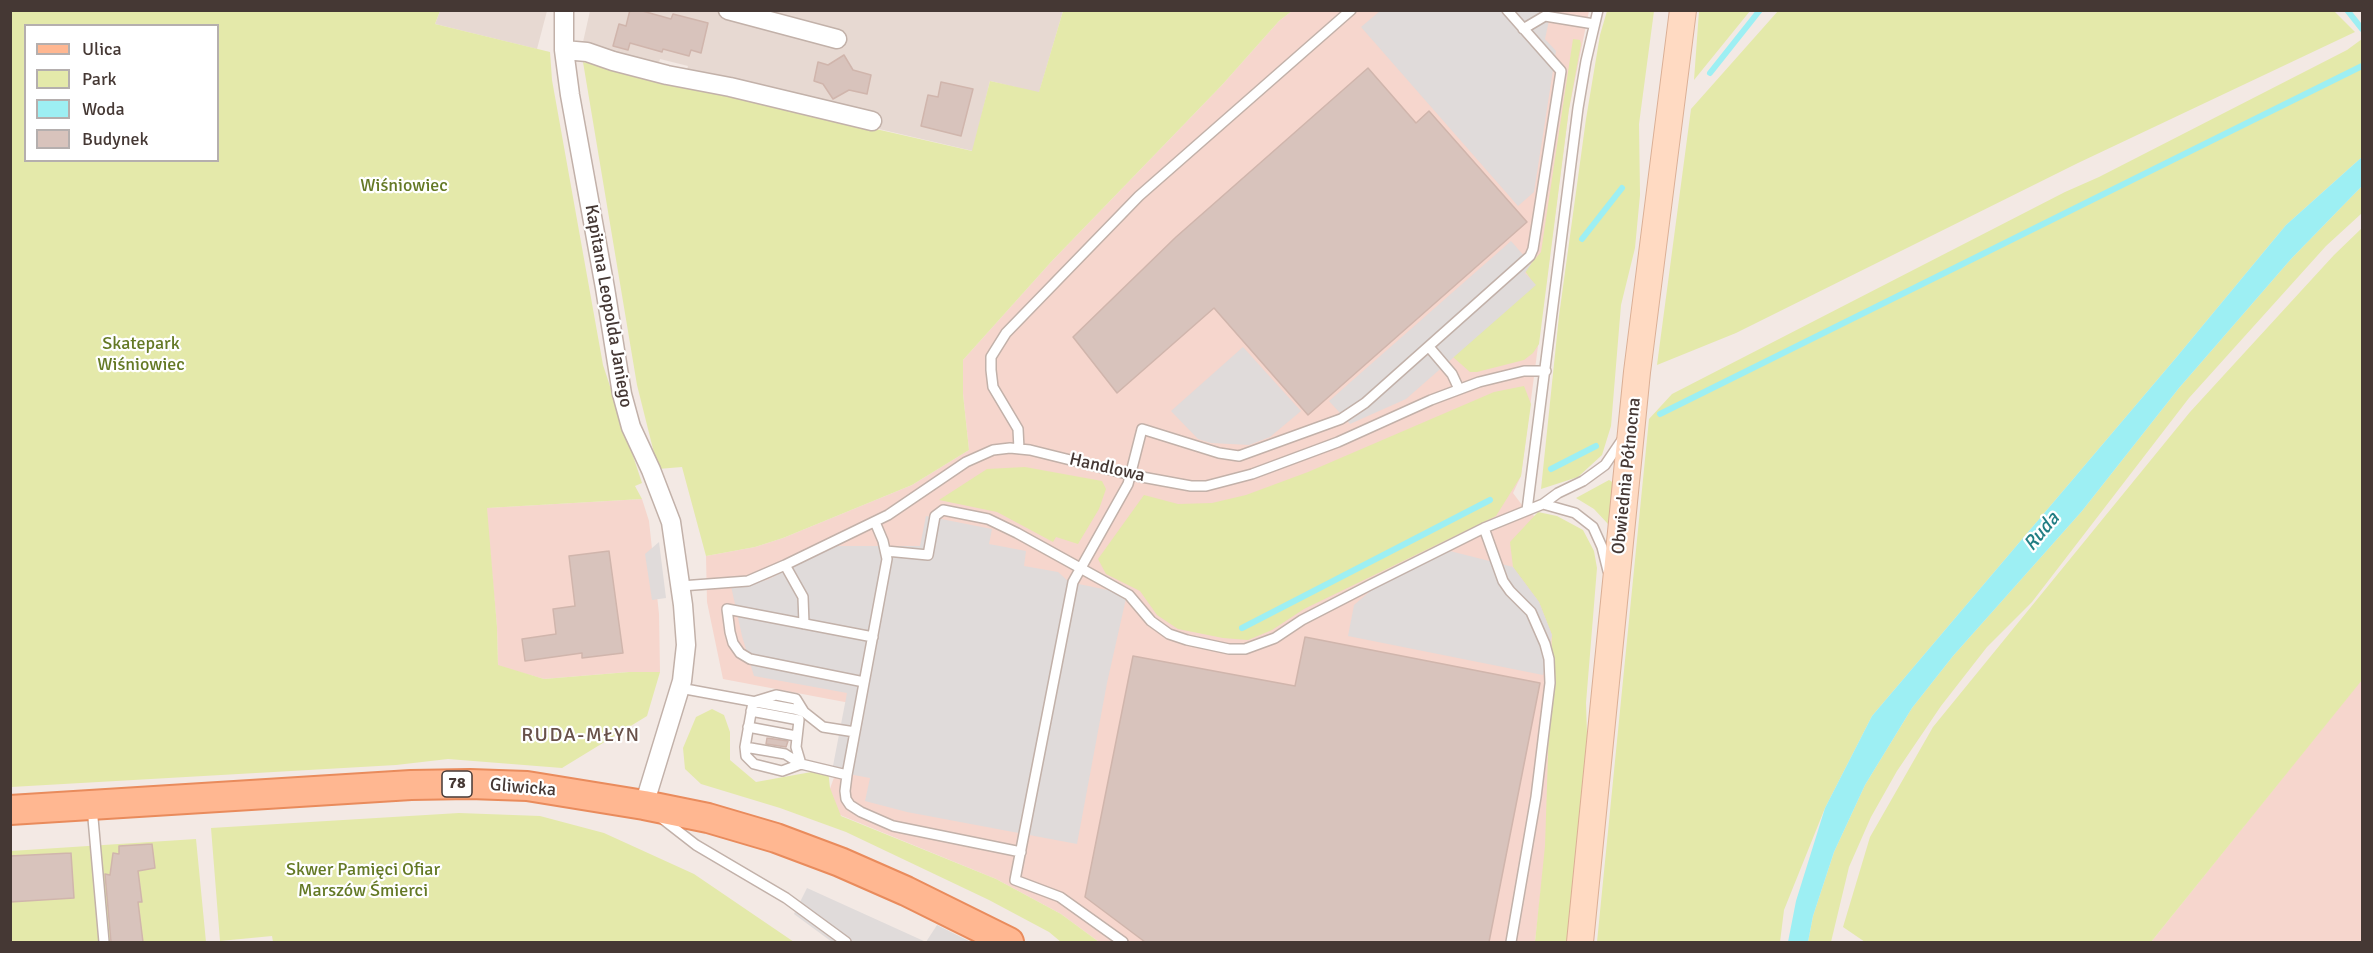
<!DOCTYPE html>
<html>
<head>
<meta charset="utf-8">
<style>
	body { margin:0 }
	#map { position:relative; width:2373px; height:953px; overflow:hidden; background:#f3e9e4; font-family:Signika,sans-serif }
	canvas { display:block }
	.frame { position:absolute; inset:0; border:12px solid #453834; pointer-events:none }
	.legend { position:absolute; left:24px; top:24px; width:195px; height:138px; box-sizing:border-box; background:#fff; border:2px solid #b5afae; margin:0; padding:8px 10px; list-style:none; font-size:18px; color:#453834 }
	.legend li { display:flex; align-items:center; gap:12px; height:30px }
	.legend b { width:30px; border:2px solid #b5afae }
</style>
</head>
<body>
<div id="map">
<canvas width="2373" height="953"></canvas>
<div class="frame"></div>
<ul class="legend">
<li><b style="height:8px;background:#ffb791"></b>Ulica</li>
<li><b style="height:16px;background:#e4e9aa"></b>Park</li>
<li><b style="height:16px;background:#9deff3"></b>Woda</li>
<li><b style="height:16px;background:#d8c3bc"></b>Budynek</li>
</ul>
</div>
<script>
const c = document.querySelector('canvas').getContext('2d');
c.lineJoin = 'round';
function fill(path, color) {
  c.fillStyle = color;
  c.fill(path, 'evenodd');
}
function toPath(rows) {
  const path = new Path2D();
  for (const r of rows) {
    path.moveTo(r[0], r[1]);
    for (let i = 2; i < r.length; i += 2) path.lineTo(r[i], r[i + 1]);
  }
  return path;
}
function stroke(path, color, width, dash) {
  c.strokeStyle = color;
  c.lineWidth = width;
  c.lineCap = dash ? 'butt' : 'round';
  c.setLineDash(dash || []);
  c.stroke(path);
}
function drawText(font, color, halo, rows, align = 'center') {
  c.font = font + ' Signika,sans-serif';
  c.lineWidth = 4.5;
  c.setLineDash([]);
  c.textBaseline = 'middle';
  c.strokeStyle = halo;
  c.fillStyle = color;
  for (const [text, x, y, turn = 0] of rows) {
    c.save();
    c.translate(x, y);
    c.rotate((+turn || 0) * Math.PI / 180);
    c.textAlign = isNaN(turn) ? turn : align;
    if (halo) c.strokeText(text, 0, 0);
    c.fillText(text, 0, 0);
    c.restore();
  }
}
const residential = toPath([
	[440,11,547,11,537,49,435,24],
	[590,11,1063,11,1039,93,990,81,973,151,879,129,882,119,874,115,687,70,688,66,660,59,658,66,583,42]
]);
const commercial = toPath([
	[1292,11,1589,11,1569,109,1521,476,1513,493,1525,509,1580,551,1535,942,1099,942,1061,914,996,879,823,808,836,772,850,703,723,679,707,602,706,556,755,547,783,538,912,485,969,450,963,394,963,360,1051,262,1222,85,1279,21],
	[642,499,649,521,659,614,660,672,629,672,544,679,498,666,497,627,486,508],
	[2362,679,2362,942,2151,942]
]);
const green = toPath([
	[11,11,440,11,435,24,550,52,552,80,603,365,642,483,635,486,642,499,487,508,497,627,498,665,544,679,629,672,660,672,647,716,562,768,448,759,396,765,11,787],
	[26,26,218,26,218,160,26,160],
	[1063,11,1292,11,1279,21,1222,85,1051,262,963,360,963,394,969,450,912,485,783,538,755,547,706,556,682,467,658,469,637,385,583,62,972,151,990,81,1039,92],
	[1607,11,1654,11,1639,124,1640,195,1635,248,1621,305,1611,426,1602,455,1578,477,1541,489,1559,316,1586,119,1600,35],
	[1699,11,1750,11,1694,80],
	[2334,11,2355,32,2078,163,1736,333,1657,365,1691,109,1778,11],
	[1573,39,1580,40,1581,44,1569,109,1539,344,1533,353,1524,360,1477,372,1470,372,1453,357,1535,285,1525,271,1541,252],
	[2362,39,2362,157,2286,225,2175,359,1872,716,1825,808,1784,910,1780,942,1597,942,1649,419,1672,394,2065,192,2099,177,2347,50],
	[2362,186,2362,213,2326,246,2189,398,2032,602,1987,647,1941,706,1897,771,1871,817,1849,867,1831,942,1808,942,1813,916,1834,852,1865,785,1912,708,1953,656,2082,511,2179,388,2291,259],
	[2362,228,2362,680,2151,942,1865,942,1843,927,1870,837,1933,727,2190,412,2334,255],
	[1524,386,1531,404,1521,476,1496,516,1304,609,1272,630,1248,640,1223,638,1178,629,1157,615,1140,591,1106,574,1098,559,1144,495,1178,504,1212,503,1246,495,1308,472,1494,392],
	[1025,467,1102,481,1106,489,1099,509,1078,544,1056,537,1053,542,997,512,939,500,987,469],
	[1609,480,1614,483,1608,524,1594,509,1576,498],
	[1538,512,1557,516,1583,530,1594,551,1597,568,1586,703,1588,768,1568,942,1535,942,1545,846,1552,635,1539,602,1513,567,1510,542],
	[712,709,724,715,730,732,730,760,756,782,828,769,830,788,841,816,996,879,1061,914,1099,942,1061,942,1049,932,989,900,846,832,780,808,701,784,685,769,683,748,696,717],
	[459,813,540,816,604,833,694,874,794,942,273,942,272,936,220,941,211,828],
	[196,839,206,942,11,942,11,851]
]);
const parking = toPath([
	[1380,11,1551,11,1545,39,1556,51,1534,192,1518,206,1361,27],
	[1511,241,1531,264,1525,273,1536,285,1406,399,1350,424,1329,401],
	[1243,347,1301,411,1270,437,1249,445,1211,443,1198,439,1171,411],
	[926,516,992,529,989,544,1026,551,1024,566,1058,572,1069,582,1127,594,1107,683,1077,844,907,812,865,801,870,778,832,771,847,693,754,676,742,636,731,586,767,580,833,546,920,546],
	[659,542,666,598,652,600,645,554],
	[1450,551,1513,567,1539,602,1552,635,1543,675,1348,636,1354,605,1375,587],
	[807,888,926,942,937,925,971,942,832,942,794,914]
]);
const water = toPath([
	[2362,157,2362,186,2291,259,2179,388,2082,511,1953,656,1912,708,1865,785,1834,852,1813,916,1808,942,1788,942,1796,901,1825,808,1872,716,2175,359,2286,225]
]);
const stream = toPath([
	[2347,10,2362,29],
	[1710,73,1760,10],
	[1582,239,1622,188],
	[1660,414,2362,66],
	[1551,469,1596,446],
	[1242,628,1490,500]
]);
const building = toPath([
	[630,10,639,10,671,19,673,14,708,23,701,53,691,50,689,56,663,49,662,52,630,43,628,50,613,46,619,24,626,26,630,10],
	[844,55,853,70,871,75,867,94,849,90,833,99,823,84,814,81,818,62,828,65,844,55],
	[1368,68,1416,123,1429,111,1527,222,1308,415,1214,308,1117,393,1073,337,1176,237,1368,68],
	[941,82,973,89,961,136,921,126,928,95,938,97,941,82],
	[609,551,623,653,582,658,582,653,525,661,522,639,556,634,553,609,575,606,569,556,609,551],
	[1305,637,1540,683,1489,942,1145,942,1085,897,1133,656,1295,686,1305,637],
	[767,738,788,741,786,747,766,744,767,738],
	[152,844,155,868,138,871,142,902,138,902,143,942,111,942,105,874,110,875,113,853,119,854,119,846,152,844],
	[71,853,74,898,10,902,10,856,71,853]
]);
const lane = toPath([
	[1523,29,1545,16,1594,24],
	[1429,347,1452,374,1459,389],
	[1019,449,1018,429,993,387,991,370,991,357,1006,333,1139,196,1351,10],
	[1543,504,1575,513,1593,527,1602,547,1608,571],
	[1527,510,1578,108,1586,61,1598,10],
	[875,522,883,541,887,559,847,775,845,791,846,799,850,805,861,812,893,826,1021,852],
	[1484,528,1503,581,1510,591,1531,612,1545,644,1549,659,1550,683,1536,797,1511,942],
	[886,551,928,555,935,516,943,510,988,519,1017,533,1129,595,1151,621,1169,634,1187,640,1229,649,1245,649,1275,638,1302,620,1370,585,1484,528,1543,504,1558,493,1583,481,1605,465,1622,440],
	[785,565,803,597,804,624],
	[681,586,748,581,785,565,888,515,966,462,993,450,1010,448,1030,450,1131,475,1191,486,1206,486,1252,474,1338,442,1431,400,1479,382,1524,371,1546,371],
	[864,682,750,659,740,653,733,643,730,632,727,609,873,637],
	[680,688,794,709,804,712,823,727,855,732],
	[751,711,799,720,796,747,801,764,782,771,754,764,746,756,745,747,753,702,776,695,796,699,804,712],
	[748,727,796,736],
	[745,747,785,754,801,764,847,775],
	[92,807,104,942],
	[660,817,696,845,786,898,846,942],
	[1123,942,1060,897,1015,880,1073,582,1128,484,1142,429,1219,453,1239,456,1341,419,1365,403,1530,256,1533,249,1561,71,1507,10]
]);
const street = toPath([
	[564,10,564,50,570,95,605,288,622,394,631,427,651,470,671,522,683,605,686,645,682,681,644,805],
	[728,10,837,39],
	[564,50,587,52,613,61,667,75,730,87,872,121]
]);
const secondary = toPath([
	[1580,942,1637,372,1683,10]
]);
const primary = toPath([
	[10,810,411,785,470,784,527,786,644,805,708,818,776,838,840,862,906,891,1009,942]
]);
const shields = [
	[457,784,30]
];
const shieldNames = [
	["78",457,784]
];
const parkNames = [
	["Wiśniowiec",404,186],
	["Skatepark",141,344],
	["Wiśniowiec",141,365],
	["Skwer Pamięci Ofiar",363,870],
	["Marszów Śmierci",363,891]
];
const streetNames = [
	["Kapitana Leopolda Janiego",608,306,80],
	["Handlowa",1107,468,13],
	["Obwiednia Północna",1627,476,-84],
	["Gliwicka",523,788,5]
];
const waterNames = [
	["Ruda",2042,532,-50]
];
const neighbourhoodNames = [
	["RUDA-MŁYN",581,736]
];
fill(residential, '#e7d9d2');
fill(commercial, '#f6d6cd');
fill(green, '#e4e9aa');
fill(parking, '#e0dbda');
fill(water, '#9deff3');
stroke(stream, '#9deff3', 6);
fill(building, '#d8c3bc');
stroke(building, '#d0b5ac', 1.5);
stroke(lane, '#c2b1a9', 12);
stroke(street, '#c2b1a9', 21);
stroke(secondary, '#dbaf95', 28);
stroke(primary, '#e98b5c', 32);
stroke(lane, '#fff', 9);
stroke(street, '#fff', 18);
stroke(secondary, '#ffdac2', 26);
stroke(primary, '#ffb791', 28);
for (const [x, y, w] of shields) {
  const box = new Path2D();
  box.roundRect(x - w / 2, y - 13, w, 26, 4.5);
  c.fillStyle = '#fff';
  c.fill(box);
  stroke(box, '#453834', 1.5);
}
drawText('bold 16px', '#453834', null, shieldNames);
drawText('18px', '#647925', '#fff', parkNames);
drawText('18px', '#453834', '#fff', streetNames);
drawText('italic 20px', '#217e84', '#fff', waterNames);
c.letterSpacing = '1.5px';
drawText('20px', '#68514a', '#fff', neighbourhoodNames);
c.letterSpacing = '0px';
</script>
</body>
</html>
